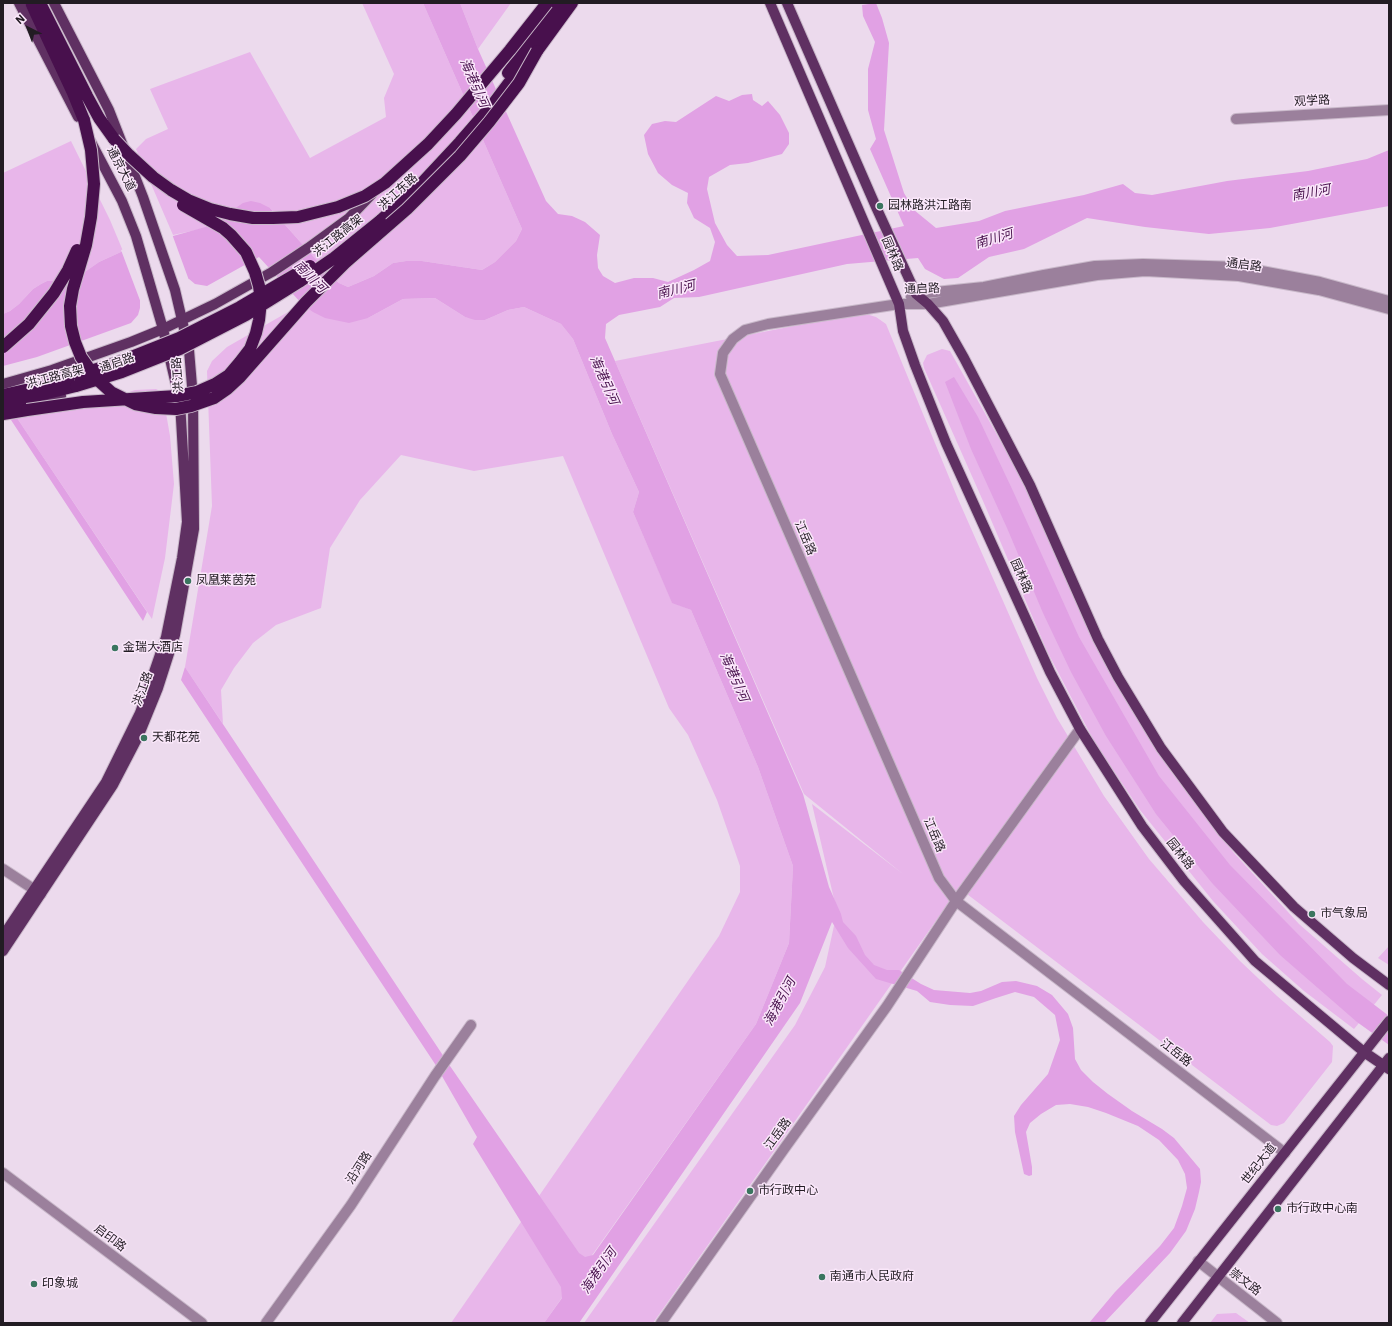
<!DOCTYPE html>
<html>
<head>
<meta charset="utf-8">
<style>
	body { margin:0 }
	#map { position:relative; width:1392px; height:1326px; overflow:hidden; background:#ecdaed; font-family:"IBM Plex Sans",sans-serif }
	canvas { display:block }
	.frame { position:absolute; inset:0; border:4px solid #221c23; pointer-events:none }
	.north { position:absolute; left:8px; top:8px; width:40px; height:40px; -webkit-text-stroke:3px #fae7fa; paint-order:stroke; rotate:318deg; font-size:11px; font-weight:700; line-height:16px; text-align:center; color:#221c23 }
	.north::after { content:''; display:block; margin:auto; width:14px; height:18px; background:#221c23; clip-path:polygon(50% 0,100% 100%,50% 72%,0 100%) }
</style>
</head>
<body>
<div id="map">
<canvas width="1392" height="1326"></canvas>
<div class="frame"></div>
<div class="north">N</div>
</div>
<script>
const c = document.querySelector('canvas').getContext('2d');
c.lineJoin = 'round';
function fill(path, color) {
  c.fillStyle = color;
  c.fill(path, 'evenodd');
}
function toPath(rows) {
  const path = new Path2D();
  for (const r of rows) {
    path.moveTo(r[0], r[1]);
    for (let i = 2; i < r.length; i += 2) path.lineTo(r[i], r[i + 1]);
  }
  return path;
}
function stroke(path, color, width, dash) {
  c.strokeStyle = color;
  c.lineWidth = width;
  c.lineCap = dash ? 'butt' : 'round';
  c.setLineDash(dash || []);
  c.stroke(path);
}
function drawText(font, color, halo, rows, align = 'center') {
  c.font = font + ' "IBM Plex Sans","Noto Sans SC",sans-serif';
  c.lineWidth = 3;
  c.setLineDash([]);
  c.textBaseline = 'middle';
  c.strokeStyle = halo;
  c.fillStyle = color;
  for (const [text, x, y, turn = 0] of rows) {
    c.save();
    c.translate(x, y);
    c.rotate((+turn || 0) * Math.PI / 180);
    c.textAlign = isNaN(turn) ? turn : align;
    if (halo) c.strokeText(text, 0, 0);
    c.fillText(text, 0, 0);
    c.restore();
  }
}
const green = toPath([
	[362,3,423,3,522,229,516,241,495,262,482,270,422,261,406,261,393,263,374,276,348,287,339,283,328,273,270,208,201,229,173,235,136,149,146,139,168,129,150,89,250,52,310,158,386,117,384,98,394,74],
	[460,3,511,3,478,49],
	[71,141,110,220,123,251,99,262,79,276,66,280,47,281,41,284,33,289,19,304,10,311,3,314,3,173],
	[435,298,465,317,485,320,508,310,524,307,561,324,573,339,612,434,639,492,633,512,672,602,691,610,758,767,793,866,789,943,756,1024,544,1323,451,1323,719,936,740,892,740,866,717,800,688,735,669,708,563,456,474,471,401,455,360,500,330,548,321,608,276,625,253,643,234,668,221,690,223,724,185,667,212,506,207,371,212,361,227,347,302,304,368,318,403,299],
	[855,314,866,314,876,317,886,324,958,499,1037,678,1057,718,1104,796,1149,859,1203,922,1240,961,1277,996,1330,1042,1333,1046,1332,1062,1284,1123,1277,1126,1271,1125,959,888,653,1323,584,1323,795,1025,825,967,837,912,812,804,903,874,804,794,615,361],
	[942,349,950,351,1024,483,1127,701,1173,774,1234,853,1299,924,1362,979,1382,995,1354,1029,1304,991,1262,954,1213,901,1140,810,1095,743,1047,651,983,501,924,368,923,363,927,355],
	[156,389,160,391,163,396,170,436,174,484,165,558,152,619,17,418,87,406,135,390],
	[1389,946,1389,965,1378,958],
	[1236,1313,1250,1323,1210,1323,1217,1314]
]);
const water = toPath([
	[423,3,460,3,478,49,546,201,558,214,572,216,585,222,600,235,597,255,598,268,603,276,615,283,634,278,653,278,668,282,694,270,710,261,715,242,710,228,694,218,687,203,688,193,672,185,658,173,648,154,644,135,652,124,665,121,676,122,716,96,729,101,742,95,752,94,753,100,762,106,768,101,780,115,789,133,789,144,782,154,748,163,730,165,709,177,707,189,715,223,727,245,737,256,768,255,904,226,870,149,876,139,868,110,868,69,875,42,863,16,862,5,876,3,882,18,889,43,884,130,904,193,914,210,936,228,979,221,1005,211,1084,195,1123,184,1135,193,1152,195,1227,181,1308,171,1367,159,1389,150,1389,206,1270,228,1209,234,1145,227,1087,218,1024,249,989,257,958,278,944,279,925,269,918,258,847,264,699,297,674,298,660,307,619,315,606,324,605,338,803,794,829,887,841,914,843,922,856,936,865,955,874,965,887,970,899,970,921,984,934,990,970,993,981,991,1002,982,1016,981,1037,986,1052,995,1068,1014,1073,1028,1075,1059,1081,1070,1093,1082,1108,1094,1132,1111,1162,1129,1174,1138,1200,1169,1201,1182,1199,1192,1195,1209,1186,1231,1170,1253,1104,1323,1089,1323,1115,1292,1160,1246,1174,1228,1182,1206,1187,1188,1185,1174,1178,1160,1159,1140,1138,1126,1106,1113,1088,1107,1070,1104,1056,1105,1041,1114,1030,1123,1026,1132,1032,1167,1032,1175,1029,1176,1024,1174,1015,1132,1014,1116,1021,1105,1048,1074,1060,1040,1055,1015,1034,997,1015,992,996,998,973,1006,950,1005,930,1002,917,991,876,979,848,948,832,922,800,1003,579,1323,544,1323,562,1298,561,1287,473,1144,477,1137,435,1064,181,680,185,667,450,1066,579,1253,585,1257,593,1255,756,1024,789,943,793,866,758,767,691,610,672,603,633,512,639,492,612,434,573,339,561,324,524,307,508,310,485,320,475,320,465,317,435,298,403,299,368,318,349,323,325,318,313,312,302,304,259,257,207,286,195,284,189,279,140,298,140,308,138,315,131,323,37,357,3,366,3,314,10,311,19,304,33,289,41,284,47,281,66,280,79,276,99,262,123,251,173,236,209,226,243,203,251,201,260,203,270,208,328,273,339,283,348,287,374,276,393,263,406,261,422,261,482,270,495,262,516,241,522,229],
	[954,377,978,417,1013,491,1079,637,1159,776,1230,865,1347,984,1389,1016,1389,1045,1357,1022,1280,955,1212,883,1156,814,1106,736,1071,672,1043,613,1007,528,971,449,945,382],
	[17,418,147,612,143,621,11,420]
]);
const pier = toPath([
	[172,234,190,283,188,281,142,299,143,302,141,303,121,250]
]);
const minor = toPath([
	[1236,119,1389,110],
	[911,297,916,294,984,287,1044,275,1095,266,1143,264,1240,267,1320,282,1389,301],
	[3,869,41,894],
	[1285,1153,956,901,939,878,720,374,723,353,733,339,745,330,768,324,899,304,928,304,1097,275,1145,271,1239,276,1319,290,1389,309],
	[3,1173,202,1323],
	[1198,1261,1277,1323],
	[266,1323,351,1205,435,1076,471,1025],
	[661,1323,784,1149,887,1006,956,901,1080,729]
]);
const major = toPath([
	[19,3,78,117],
	[770,3,899,304,903,331,915,365,946,443,1050,672,1080,729,1142,826,1184,881,1255,961,1364,1052,1389,1069],
	[787,3,876,207,916,294,928,304,943,321,964,358,1030,485,1098,639,1118,677,1161,748,1223,832,1294,907,1353,958,1389,985],
	[3,384,52,370,131,342,163,329,215,304,272,272,308,248,349,218,372,194],
	[21,406,61,396],
	[3,936,106,782,140,713,166,637,182,558,187,522,180,402,163,329,136,236,122,201,91,142],
	[3,951,113,785,138,737,158,688,175,635,194,529,193,398,189,350,175,290,143,197,109,110,54,3],
	[1150,1323,1389,1021],
	[1182,1323,1389,1058]
]);
const highway = toPath([
	[31,3,73,93,84,120],
	[40,3,87,96,99,118,114,139],
	[508,73,559,3],
	[380,221,420,185,460,142,493,104,511,80,537,51,572,3],
	[3,395,52,384,78,375],
	[3,404,76,386],
	[3,414,27,410]
]);
const highwayBridge = toPath([
	[84,120,91,150,94,184,91,217,86,245,73,289,70,306,71,326,75,342,81,357,88,367,100,382,111,392,135,404,156,408,176,409,191,406,214,398,227,389,240,377,306,302,345,263,407,209,460,156,489,122,519,83,537,51],
	[114,139,129,155,153,177,171,190,188,200,210,209,230,214,253,218,273,218,298,217,338,207,365,196,385,183,428,144,456,114,510,50,547,3],
	[3,347,29,324,54,293,68,270,77,250],
	[78,375,116,363,179,338,240,307,310,266],
	[76,386,122,372,180,349,246,315,299,282,334,258,380,221],
	[27,410,83,402,177,396,197,392,215,384,229,375,240,362,250,349,256,333,259,320,261,301,259,286,255,272,246,252,231,235,223,228,183,205]
]);
const markers = [
	[880,206,4,"#3a755f"],
	[188,581,4,"#3a755f"],
	[115,648,4,"#3a755f"],
	[144,738,4,"#3a755f"],
	[1312,914,4,"#3a755f"],
	[750,1191,4,"#3a755f"],
	[1278,1209,4,"#3a755f"],
	[822,1277,4,"#3a755f"],
	[34,1284,4,"#3a755f"]
];
const streetNames = [
	["观学路",1312,101,-3],
	["通京大道",121,169,63],
	["洪江东路",398,192,-42],
	["洪江路高架",338,236,-38],
	["园林路",892,254,67],
	["通启路",1244,265,7],
	["通启路",922,289,-2],
	["通启路",117,363,-19],
	["洪江路",178,375,-94],
	["洪江路高架",55,377,-15],
	["江岳路",805,538,67],
	["园林路",1021,576,66],
	["洪江路",143,689,-70],
	["江岳路",934,835,67],
	["园林路",1180,854,52],
	["江岳路",1176,1053,38],
	["江岳路",778,1134,-54],
	["世纪大道",1259,1164,-52],
	["沿河路",359,1168,-57],
	["启印路",110,1238,37],
	["崇文路",1245,1282,37]
];
const poiNames = [
	["园林路洪江路南",888,206],
	["凤凰莱茵苑",196,581],
	["金瑞大酒店",123,648],
	["天都花苑",152,738],
	["市气象局",1320,914],
	["市行政中心",758,1191],
	["市行政中心南",1286,1209],
	["南通市人民政府",830,1277],
	["印象城",42,1284]
];
const waterNames = [
	["海港引河",474,83,66],
	["南川河",1311,193,-10],
	["南川河",994,239,-17],
	["南川河",310,277,45],
	["南川河",676,290,-14],
	["海港引河",604,380,66],
	["海港引河",734,677,66],
	["海港引河",780,1002,-62],
	["海港引河",599,1271,-55]
];
fill(green, '#e8b6ea');
fill(water, '#e1a1e4');
fill(pier, '#ecdaed');
stroke(minor, '#c8b8c9', 12);
stroke(major, '#c8b8c9', 12);
stroke(highway, '#c8b8c9', 14);
stroke(minor, '#9b809c', 10);
stroke(major, '#5f3062', 10);
stroke(highway, '#48104d', 12);
stroke(highwayBridge, '#c8b8c9', 14, []);
stroke(highwayBridge, '#48104d', 12);
for (const [x, y, r, color] of markers) {
  const dot = new Path2D();
  dot.arc(x, y, r, 0, 2 * Math.PI);
  c.fillStyle = color;
  c.fill(dot);
  stroke(dot, '#fae7fa', 1.5);
}
drawText('12px', '#221c23', '#fae7fa', streetNames);
drawText('12px', '#221c23', '#fae7fa', poiNames, 'left');
drawText('italic 13px', '#470f4c', '#fae7fa', waterNames);
</script>
</body>
</html>
